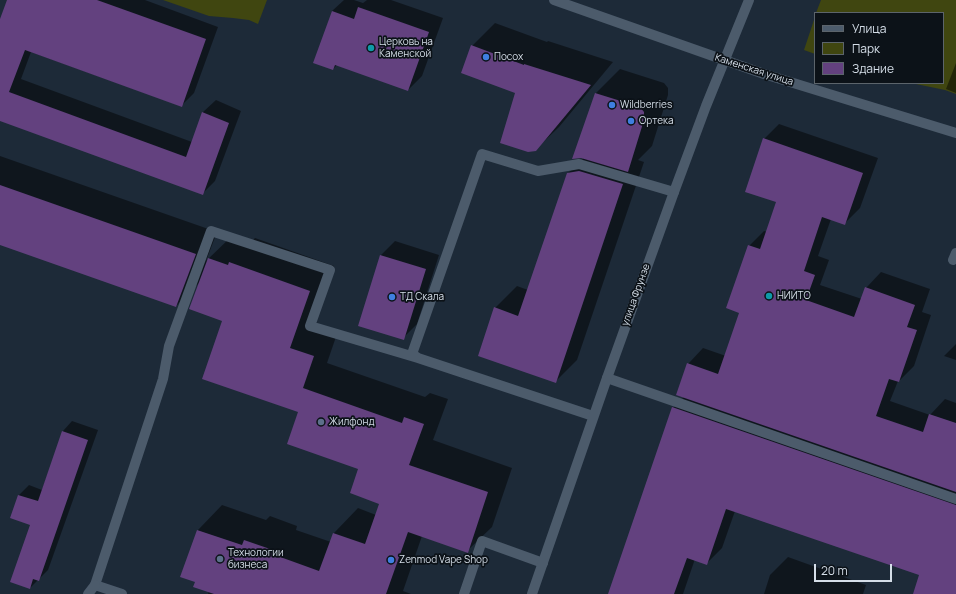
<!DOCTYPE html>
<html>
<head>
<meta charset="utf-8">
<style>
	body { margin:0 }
	#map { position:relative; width:956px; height:594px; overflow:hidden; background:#1d2a38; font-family:Manrope,sans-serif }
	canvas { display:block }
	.legend { position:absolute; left:814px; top:12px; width:130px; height:72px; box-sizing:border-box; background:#0c1218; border:1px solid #5c646b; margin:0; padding:5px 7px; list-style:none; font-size:12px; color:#d5dee8 }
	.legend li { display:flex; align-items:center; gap:8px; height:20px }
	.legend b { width:20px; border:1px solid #5c646b }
	.scale { position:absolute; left:814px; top:564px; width:78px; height:18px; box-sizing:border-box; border:2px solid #d5dee8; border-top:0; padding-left:5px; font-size:12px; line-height:14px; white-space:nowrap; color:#d5dee8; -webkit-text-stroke:3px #0c1218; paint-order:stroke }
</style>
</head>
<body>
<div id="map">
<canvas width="956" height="594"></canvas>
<ul class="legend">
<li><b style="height:5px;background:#4c5b6b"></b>Улица</li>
<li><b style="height:11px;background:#404610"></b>Парк</li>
<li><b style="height:11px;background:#63417f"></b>Здание</li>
</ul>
<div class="scale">20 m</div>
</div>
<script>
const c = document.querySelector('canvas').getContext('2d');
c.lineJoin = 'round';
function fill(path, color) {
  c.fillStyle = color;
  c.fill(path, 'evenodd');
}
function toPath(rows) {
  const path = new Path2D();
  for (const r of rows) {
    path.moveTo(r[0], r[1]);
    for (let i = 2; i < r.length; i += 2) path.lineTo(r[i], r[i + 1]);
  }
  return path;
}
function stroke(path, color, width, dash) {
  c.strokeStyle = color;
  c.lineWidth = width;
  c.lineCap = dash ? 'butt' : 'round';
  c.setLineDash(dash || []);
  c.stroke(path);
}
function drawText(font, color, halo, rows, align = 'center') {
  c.font = font + ' Manrope,sans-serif';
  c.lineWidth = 3.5;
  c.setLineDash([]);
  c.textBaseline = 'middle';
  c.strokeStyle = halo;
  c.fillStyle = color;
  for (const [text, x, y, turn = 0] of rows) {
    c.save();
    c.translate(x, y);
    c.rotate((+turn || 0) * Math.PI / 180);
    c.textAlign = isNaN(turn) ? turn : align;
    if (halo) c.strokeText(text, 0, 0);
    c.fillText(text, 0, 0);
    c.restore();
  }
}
const green = toPath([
	[163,0,267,0,258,24,249,20,233,18,209,16],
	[821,0,956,0,956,94,945,90,911,83,943,83,943,13,816,13],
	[815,17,815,54,804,50]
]);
const shadow = toPath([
	[8,0,145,0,218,27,194,93,181,106,31,52,21,79,192,142,203,112,216,100,241,111,215,181,202,194,0,120,0,22],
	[344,0,354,0,363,3,367,0,391,0,443,18,422,76,408,90,337,65,333,69,332,11],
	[495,23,547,42,548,41,613,62,559,127,535,150,516,92,472,46],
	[956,63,956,93,946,89],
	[620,69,664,83,668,88,668,95,652,146,638,160,644,162,577,360,556,381,495,308,517,286,528,290,568,173,584,158,574,157,596,93],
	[779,124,878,158,860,208,845,223,831,219,818,256,829,260,820,285,862,299,866,288,881,272,930,289,922,312,931,315,914,366,899,381,898,381,890,401,930,415,945,399,956,403,956,594,914,594,920,574,735,511,722,548,707,563,695,559,683,594,609,594,673,408,684,397,688,364,703,348,726,356,741,312,749,246,764,231,767,232,777,202,764,139],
	[0,156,217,232,206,261,234,234,253,240,255,238,334,266,314,323,338,331,327,363,425,397,430,393,448,399,433,440,512,468,492,527,467,551,422,536,403,591,411,594,208,594,209,591,197,582,181,576,198,530,222,505,266,520,270,516,297,526,296,530,331,542,334,533,358,508,376,515,380,503,360,468,299,411,224,320,201,281,176,306,0,244],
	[395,241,439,255,417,324,403,338,381,255],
	[956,344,956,360,944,356],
	[72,421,98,430,48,570,30,588,32,524,19,495,29,485,42,490,63,431],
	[788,557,866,585,863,594,764,594,770,575]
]);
const building = toPath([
	[7,0,97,0,206,39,182,107,25,50,9,92,186,157,202,112,229,123,203,195,0,121,0,19],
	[358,7,429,32,408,91,335,65,333,70,313,63,332,11,354,19],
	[471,45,524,65,524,64,591,85,536,151,528,152,500,143,515,93,461,73],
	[595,93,640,107,644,112,644,120,628,172,581,158,572,159],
	[763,138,863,173,845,225,822,217,804,271,815,275,806,300,854,317,865,287,915,305,907,327,917,330,899,382,889,379,876,416,923,432,929,414,956,423,956,492,676,395,687,363,718,374,739,313,726,308,748,245,760,249,776,202,745,192],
	[579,171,623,184,556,383,478,356,494,307,518,316,567,173],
	[0,185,196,254,176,307,0,245],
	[380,255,426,269,404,340,358,326],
	[208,258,228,265,229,262,310,291,290,348,314,356,303,388,402,423,404,417,424,424,409,465,488,492,468,553,408,532,386,594,214,594,193,587,195,582,180,577,197,530,242,545,244,540,273,550,272,554,319,571,333,533,365,544,379,504,350,493,358,469,287,444,298,412,202,379,222,321,189,309],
	[672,407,956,505,956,594,913,594,919,575,726,509,707,565,687,558,674,594,608,594],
	[62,431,88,440,39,581,33,579,30,589,10,582,30,525,10,518,18,495,38,501]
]);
const service = toPath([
	[953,260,956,253],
	[607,378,956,499],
	[593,416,418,358,412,354,482,154,538,171,579,164,674,192],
	[122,594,95,585,163,379,169,346,211,231,330,270,310,326,418,358],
	[464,594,482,541,543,563]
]);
const minor = toPath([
	[88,594,95,585]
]);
const tertiary = toPath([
	[554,0,764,74,956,133]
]);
const secondary = toPath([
	[532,594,607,378,674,192,706,106,749,0]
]);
const markers = [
	[371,48,4,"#0f9aa8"],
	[486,57,4,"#3f7fe0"],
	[612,105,4,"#3f7fe0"],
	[631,121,4,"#3f7fe0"],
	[769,296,4,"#0f9aa8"],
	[392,297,4,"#3f7fe0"],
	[321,422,4,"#5c6f8a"],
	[220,559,4,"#5c6f8a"],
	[391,560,4,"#3f7fe0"]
];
const poiNames = [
	["Церковь на",379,42],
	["Каменской",379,54],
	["Посох",494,57],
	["Wildberries",620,105],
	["Ортека",639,121],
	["НИИТО",777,296],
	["ТД Скала",400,297],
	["Жилфонд",329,422],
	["Технологии",228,553],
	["бизнеса",228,565],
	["Zenmod Vape Shop",399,560]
];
const streetNames = [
	["Каменская улица",754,70,18],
	["улица Фрунзе",636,295,-70]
];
fill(green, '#404610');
fill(shadow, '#0007');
fill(building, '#63417f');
stroke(service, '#4c5b6b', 10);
stroke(minor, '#4c5b6b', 10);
stroke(tertiary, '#4c5b6b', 10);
stroke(secondary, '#4c5b6b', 10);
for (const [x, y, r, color] of markers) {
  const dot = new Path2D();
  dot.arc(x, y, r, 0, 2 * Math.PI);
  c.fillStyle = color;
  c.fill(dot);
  stroke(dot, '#0c1218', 1.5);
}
drawText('10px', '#d5dee8', '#0c1218', poiNames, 'left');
drawText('10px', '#d5dee8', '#0c1218', streetNames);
</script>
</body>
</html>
